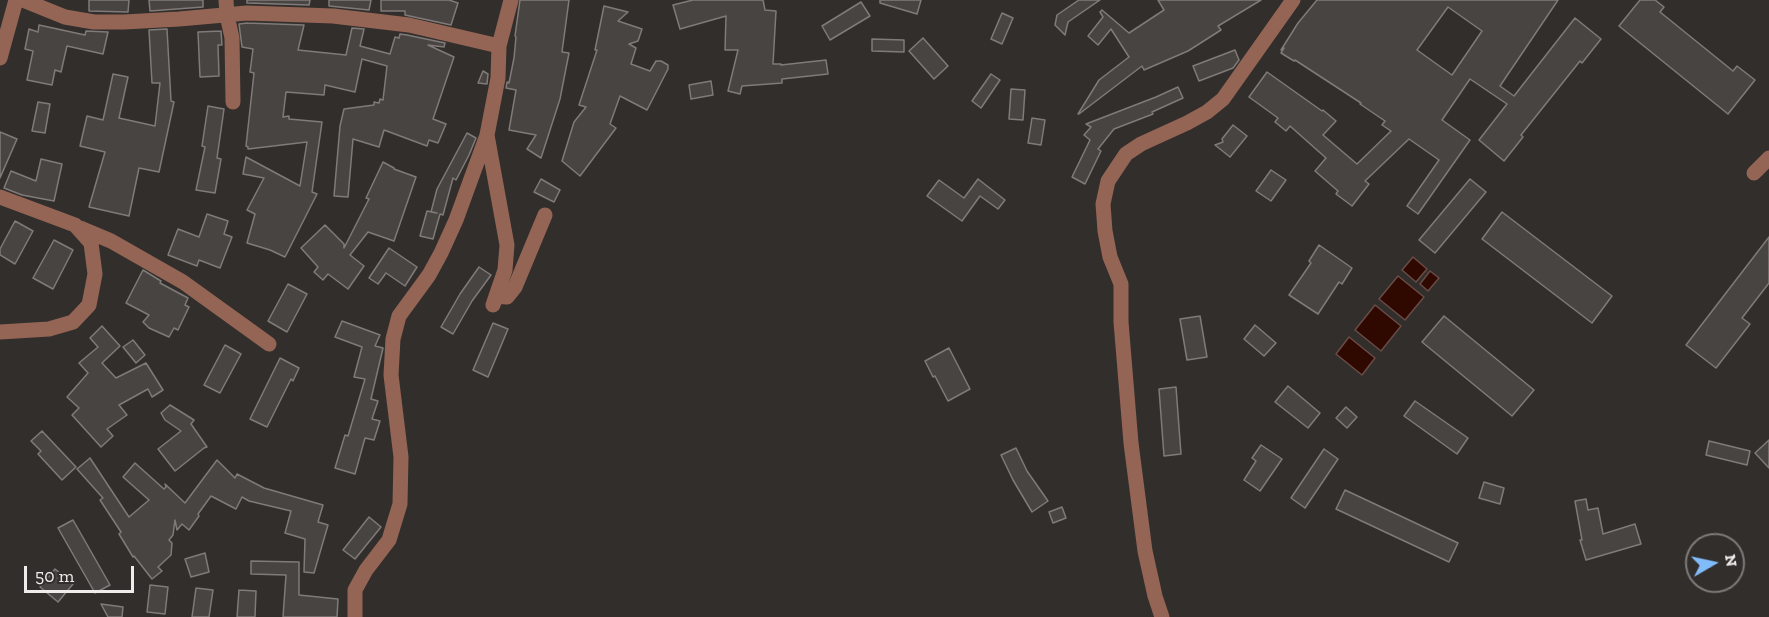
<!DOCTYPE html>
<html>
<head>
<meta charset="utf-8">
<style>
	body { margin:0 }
	#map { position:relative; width:1769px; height:617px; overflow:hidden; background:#322e2c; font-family:"Zilla Slab",serif }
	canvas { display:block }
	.north { position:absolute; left:1685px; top:533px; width:60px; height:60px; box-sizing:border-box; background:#322e2c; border:2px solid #7e7a78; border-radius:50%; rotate:81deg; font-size:16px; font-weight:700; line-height:24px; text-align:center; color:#efeceb }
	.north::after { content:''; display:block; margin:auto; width:21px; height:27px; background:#81bcfa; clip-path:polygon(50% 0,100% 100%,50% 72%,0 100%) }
	.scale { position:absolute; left:24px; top:566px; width:110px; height:27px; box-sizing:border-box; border:3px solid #efeceb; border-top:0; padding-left:8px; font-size:18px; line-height:21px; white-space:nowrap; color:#efeceb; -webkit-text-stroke:4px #322e2c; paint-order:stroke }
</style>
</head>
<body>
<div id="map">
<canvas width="1769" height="617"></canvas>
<div class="north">N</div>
<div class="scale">50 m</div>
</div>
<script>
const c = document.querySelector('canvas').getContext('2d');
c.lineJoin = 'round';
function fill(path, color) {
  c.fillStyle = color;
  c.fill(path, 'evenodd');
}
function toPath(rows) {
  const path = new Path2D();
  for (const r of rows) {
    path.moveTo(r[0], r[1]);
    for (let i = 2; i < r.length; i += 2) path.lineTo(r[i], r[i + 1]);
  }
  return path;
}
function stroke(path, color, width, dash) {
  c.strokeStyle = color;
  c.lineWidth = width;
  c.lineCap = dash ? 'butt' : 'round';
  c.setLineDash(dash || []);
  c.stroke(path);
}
const water = toPath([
	[1413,257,1427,269,1416,282,1402,270,1413,257],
	[1430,271,1439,278,1428,291,1420,284,1430,271],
	[1398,276,1424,297,1405,320,1379,299,1398,276],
	[1375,305,1401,326,1381,351,1355,330,1375,305],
	[1349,337,1375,358,1362,375,1336,354,1349,337]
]);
const building = toPath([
	[89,0,129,0,128,12,89,11,89,0],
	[149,0,203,0,203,7,150,11,149,0],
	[247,0,310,0,309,5,247,3,247,0],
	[329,0,371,0,369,10,329,6,329,0],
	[381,0,449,0,458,3,451,25,405,15,405,11,381,11,381,0],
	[520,0,569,0,562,52,569,53,560,99,541,158,527,149,536,135,509,130,516,90,506,88,507,82,509,83,514,58,516,37,515,36,520,0],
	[693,0,763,0,765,10,776,11,773,64,781,64,781,65,826,60,828,74,782,79,782,83,742,86,740,94,728,91,738,50,725,50,726,16,680,29,673,5,693,0],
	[880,0,921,0,917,14,880,3,880,0],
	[1079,0,1100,0,1068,22,1065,35,1055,25,1057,15,1079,0],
	[1158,0,1261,0,1218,26,1221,30,1188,51,1144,70,1142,66,1079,114,1078,114,1099,80,1129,57,1111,29,1098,45,1088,36,1103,17,1100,12,1102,10,1129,33,1164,10,1158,0],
	[1317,0,1558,0,1500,86,1514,96,1575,18,1601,39,1582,63,1580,61,1521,135,1523,137,1504,161,1479,140,1507,104,1470,79,1442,120,1470,140,1418,214,1407,206,1439,160,1409,139,1365,181,1369,184,1352,206,1336,194,1338,191,1315,171,1326,158,1290,126,1286,131,1275,122,1278,118,1249,97,1267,72,1322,111,1323,110,1336,121,1323,135,1357,164,1391,131,1382,125,1385,121,1360,104,1361,103,1295,60,1294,61,1281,53,1284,48,1281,50,1298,23,1317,0],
	[1448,7,1482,31,1452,75,1417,50,1448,7],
	[1640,0,1655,0,1664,7,1660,12,1733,71,1737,66,1755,80,1728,114,1619,26,1640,0],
	[861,2,870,16,830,40,822,26,861,2],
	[604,6,628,12,618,21,642,29,638,41,629,44,636,48,631,64,650,71,656,61,661,61,668,65,668,69,647,110,620,96,610,124,616,128,580,176,562,161,574,122,586,107,579,105,597,50,595,50,604,6],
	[1002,13,1013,18,1002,44,991,39,1002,13],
	[247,23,304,25,298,50,346,55,352,28,364,29,360,46,390,54,395,37,399,38,400,34,407,35,445,43,444,47,428,45,454,57,433,119,446,124,438,143,429,140,427,146,384,130,379,147,353,139,348,197,334,196,340,126,344,109,374,105,374,102,379,103,380,99,383,100,387,66,362,59,355,92,325,85,324,95,286,92,283,117,289,116,289,119,322,122,312,192,317,194,285,257,270,250,247,243,255,214,247,210,264,178,243,174,246,157,300,186,307,142,248,149,248,147,246,146,254,73,250,72,253,49,242,47,239,24,247,23],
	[39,25,85,35,86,31,108,32,103,54,67,46,61,72,55,70,52,85,27,80,33,51,25,49,29,29,38,32,39,25],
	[167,29,171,101,174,102,159,172,139,168,129,216,89,207,105,152,80,146,87,116,103,120,113,74,128,77,119,118,155,126,160,83,152,83,149,30,167,29],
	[221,31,222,45,218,45,219,76,200,77,198,32,221,31],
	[923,38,948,66,934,79,909,51,923,38],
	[872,39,904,40,904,52,872,51,872,39],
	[1235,50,1239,60,1233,68,1199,81,1193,66,1235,50],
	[483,71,488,74,487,84,478,83,483,71],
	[991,74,1000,80,981,108,972,101,991,74],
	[711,81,713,95,691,99,689,85,711,81],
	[1178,87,1183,98,1152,112,1153,114,1114,129,1098,149,1101,151,1085,184,1072,177,1090,140,1084,135,1091,127,1086,124,1156,97,1178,87],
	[1011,89,1025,90,1023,120,1009,119,1011,89],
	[38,102,50,104,45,133,32,131,38,102],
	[208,106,224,109,217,158,221,159,215,193,196,190,205,147,202,146,208,106],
	[1032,118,1045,120,1041,145,1028,143,1032,118],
	[1233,125,1247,136,1230,157,1215,145,1223,142,1222,139,1233,125],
	[0,132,17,139,0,178,0,132],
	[467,133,476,138,469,155,456,180,453,178,443,215,440,214,433,239,420,236,427,211,437,213,431,212,437,189,467,133],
	[41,159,62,164,54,201,22,195,4,188,11,171,36,181,41,159],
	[383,162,394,168,394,169,416,177,394,241,368,232,350,255,364,266,348,289,328,274,323,280,314,272,318,267,301,248,325,225,344,244,344,248,369,199,366,198,383,162],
	[1271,170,1286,180,1271,201,1256,191,1271,170],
	[541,179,560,190,554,202,534,192,541,179],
	[978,179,1005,200,998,209,980,196,962,221,927,196,939,180,964,198,978,179],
	[1470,179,1486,192,1435,253,1419,240,1470,179],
	[1502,212,1612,296,1592,323,1482,239,1502,212],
	[207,214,228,221,224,234,232,237,220,268,199,260,197,266,168,255,178,229,199,237,207,214],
	[15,221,33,231,15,264,0,255,0,249,15,221],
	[1769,237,1769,283,1742,318,1750,324,1716,368,1686,345,1769,237],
	[54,240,73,250,53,289,33,278,54,240],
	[1319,245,1352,268,1342,284,1339,282,1318,314,1289,295,1311,263,1309,261,1319,245],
	[389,248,417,267,405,286,386,273,378,284,369,278,389,248],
	[479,267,491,275,472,301,453,334,441,327,460,294,479,267],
	[143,270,161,281,160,283,188,298,185,305,189,307,178,330,174,328,169,337,149,328,143,322,149,315,126,303,143,270],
	[288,284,307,294,287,332,268,321,288,284],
	[1200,316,1207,357,1187,360,1180,319,1200,316],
	[1444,316,1534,390,1512,416,1422,342,1444,316],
	[342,321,380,335,375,346,383,348,371,399,378,401,372,419,380,421,374,440,365,438,355,474,335,468,345,435,348,436,365,379,354,377,362,347,335,337,342,321],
	[493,323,508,329,488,377,473,370,493,323],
	[1255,325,1276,343,1264,356,1244,339,1255,325],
	[102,326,120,346,102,363,116,378,146,363,163,390,152,397,148,389,119,405,127,415,107,429,113,436,101,447,72,415,79,408,67,397,88,373,79,363,98,347,90,338,102,326],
	[133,340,145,355,136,363,123,347,133,340],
	[225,345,241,354,220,393,204,385,225,345],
	[949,348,970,389,948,401,935,376,933,377,925,361,949,348],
	[280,358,299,368,293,381,291,379,267,427,250,419,280,358],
	[1288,386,1320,413,1308,428,1275,402,1288,386],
	[1176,387,1181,454,1164,456,1159,389,1176,387],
	[1415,401,1468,438,1457,454,1404,416,1415,401],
	[170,405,194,420,191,424,207,447,204,448,175,471,158,449,181,431,165,420,161,413,170,405],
	[1346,407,1357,417,1347,428,1336,418,1346,407],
	[42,431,76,467,62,480,38,454,41,451,31,441,42,431],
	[1769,440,1769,468,1755,453,1769,440],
	[1709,441,1750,451,1747,465,1706,455,1709,441],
	[1261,445,1282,459,1260,491,1244,480,1256,461,1252,458,1261,445],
	[1016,448,1027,471,1048,501,1032,512,1013,480,1001,455,1016,448],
	[1324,449,1338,459,1305,508,1291,498,1324,449],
	[90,458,129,517,149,500,123,477,135,463,164,489,166,487,165,484,185,503,217,460,235,478,237,474,264,488,323,505,318,522,328,525,314,573,304,572,305,539,285,533,291,511,249,501,242,497,236,509,211,496,198,514,199,516,189,530,182,524,177,530,175,520,173,535,169,540,172,543,171,555,158,567,162,571,152,579,134,556,133,557,119,534,121,532,100,500,103,498,77,469,90,458],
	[1484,482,1504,488,1500,504,1479,498,1484,482],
	[1345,490,1458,543,1449,562,1336,509,1345,490],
	[1586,499,1588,510,1598,508,1603,534,1635,524,1641,544,1586,560,1580,540,1582,540,1575,501,1586,499],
	[1062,507,1066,518,1053,523,1049,512,1062,507],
	[369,517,381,527,355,559,343,550,369,517],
	[73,520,110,585,95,593,58,528,73,520],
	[205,553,209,572,191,577,185,559,205,553],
	[251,561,299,562,299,595,338,599,337,617,283,617,286,575,251,574,251,561],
	[55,569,73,584,58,602,40,587,55,569],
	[150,585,168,587,165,614,147,612,150,585],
	[196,588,213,590,209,617,192,617,196,588],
	[239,590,256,591,255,617,237,617,239,590],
	[101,604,123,607,122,617,108,617,101,604]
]);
const minor = toPath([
	[23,0,65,17,94,22,124,22,179,19,247,13,333,16,409,25,499,46],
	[226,0,227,15,232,38,233,102],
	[0,58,16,0],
	[487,135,507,245,505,270,493,305],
	[1754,173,1769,158],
	[0,197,75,225,91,243,95,274,89,305,73,322,49,329,0,332],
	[80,228,111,241,183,282,269,344],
	[496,296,507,297,515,287,545,215],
	[355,617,355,590,366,570,389,540,400,504,401,457,391,375,393,339,399,316,429,275,441,253,456,220,487,135,498,78,499,46,511,0],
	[1162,617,1155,596,1145,551,1131,443,1121,322,1121,284,1110,257,1105,231,1103,204,1108,181,1126,154,1141,144,1187,123,1207,112,1223,99,1293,0]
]);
fill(water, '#2f0800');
stroke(water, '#694c46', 1.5);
fill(building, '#484442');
stroke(building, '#807b79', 1.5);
stroke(minor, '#946555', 15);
</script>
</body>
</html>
